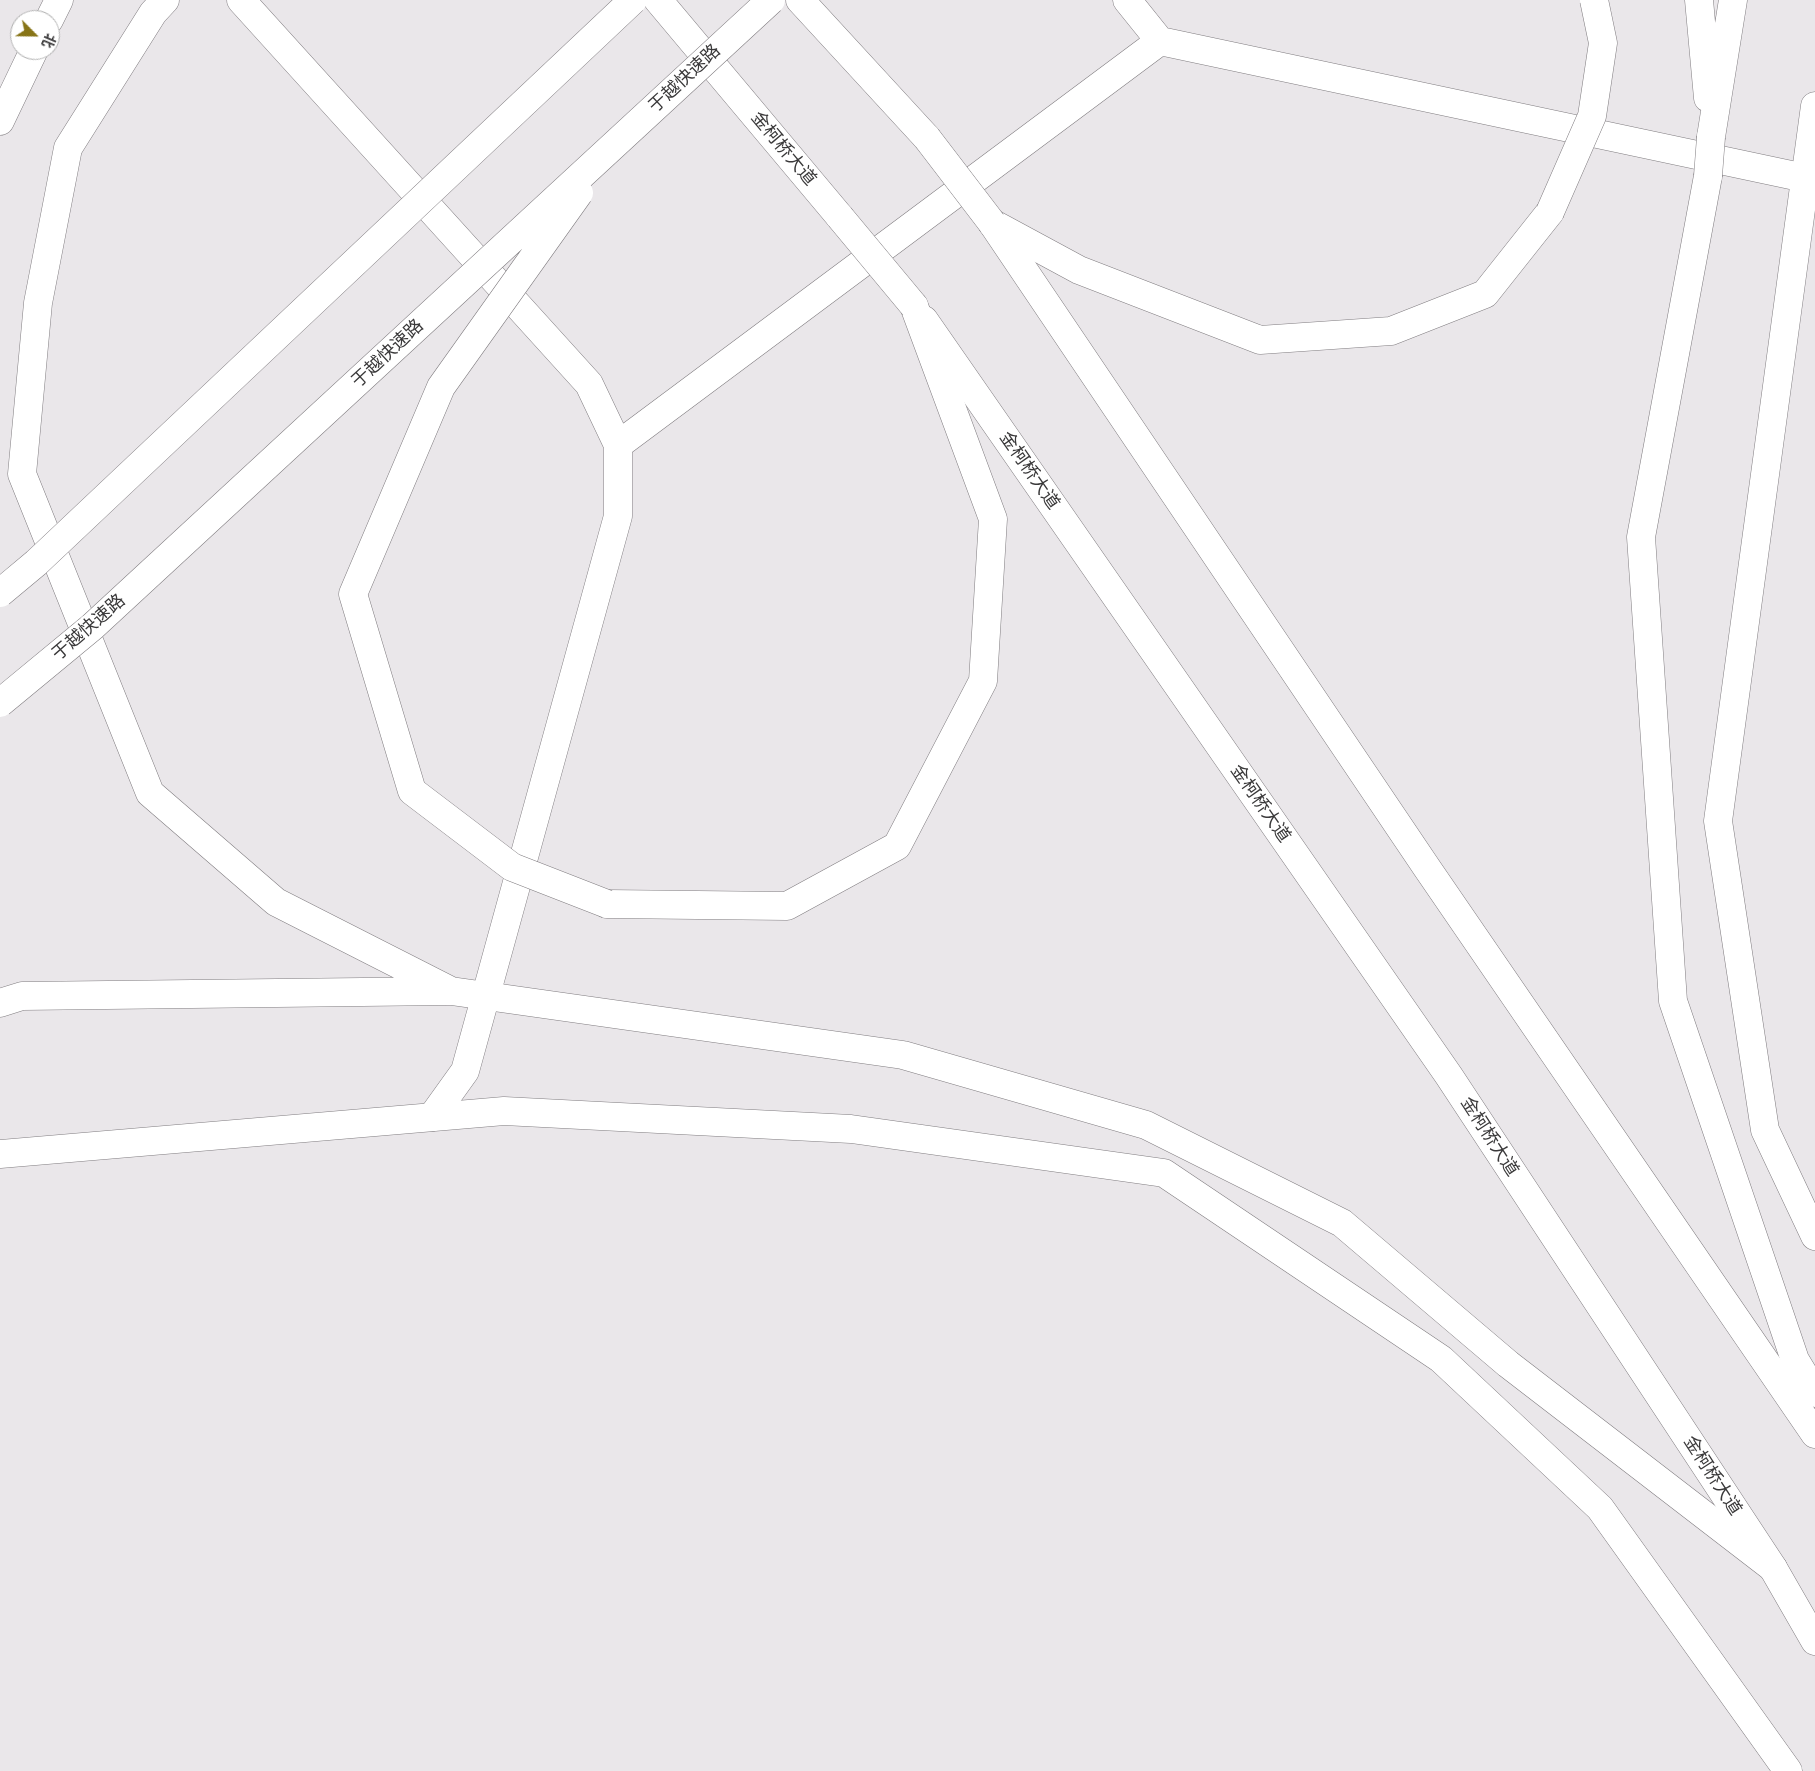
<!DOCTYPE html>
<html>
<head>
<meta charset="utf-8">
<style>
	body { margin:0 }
	#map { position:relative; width:1815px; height:1771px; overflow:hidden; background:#eae7ea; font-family:Signika,"Noto Sans SC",sans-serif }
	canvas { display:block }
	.north { position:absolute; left:10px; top:10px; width:50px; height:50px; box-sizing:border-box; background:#fff; border:1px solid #b0b0b0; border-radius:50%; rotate:113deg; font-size:14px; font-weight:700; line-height:20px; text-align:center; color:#3a393a }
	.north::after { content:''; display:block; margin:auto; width:18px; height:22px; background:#877417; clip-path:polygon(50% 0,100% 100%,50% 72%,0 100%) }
</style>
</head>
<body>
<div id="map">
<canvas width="1815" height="1771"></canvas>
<div class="north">北</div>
</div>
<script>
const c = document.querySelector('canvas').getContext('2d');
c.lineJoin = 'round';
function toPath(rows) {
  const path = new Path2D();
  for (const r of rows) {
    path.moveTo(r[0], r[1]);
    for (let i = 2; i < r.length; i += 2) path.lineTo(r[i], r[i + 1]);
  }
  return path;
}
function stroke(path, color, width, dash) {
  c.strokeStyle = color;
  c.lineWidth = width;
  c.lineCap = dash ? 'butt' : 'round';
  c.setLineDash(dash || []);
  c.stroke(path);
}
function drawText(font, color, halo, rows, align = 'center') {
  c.font = font + ' Signika,"Noto Sans SC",sans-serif';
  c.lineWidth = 5;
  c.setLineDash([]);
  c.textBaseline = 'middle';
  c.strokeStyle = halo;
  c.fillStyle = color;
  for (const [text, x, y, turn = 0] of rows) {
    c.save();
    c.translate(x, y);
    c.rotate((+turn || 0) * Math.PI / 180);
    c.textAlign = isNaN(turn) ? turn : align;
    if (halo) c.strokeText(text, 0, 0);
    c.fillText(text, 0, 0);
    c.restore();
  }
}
const street = toPath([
	[241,0,589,384,618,445,618,516,465,1071,432,1117],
	[1127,0,1160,41,1805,178],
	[618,445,1160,41]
]);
const secondary = toPath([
	[1815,106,1718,821,1765,1130,1815,1236],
	[0,1154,504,1111,851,1129,1164,1173,1441,1359,1600,1508,1788,1771]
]);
const primary = toPath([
	[658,0,840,217],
	[800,0,927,138],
	[992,223,1427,868,1815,1434],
	[924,320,1449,1076,1773,1568,1815,1641]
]);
const highway = toPath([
	[165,0,153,13,68,148,38,303,22,474,150,793,276,902,451,991,903,1055,1146,1125,1342,1223,1508,1364,1773,1568],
	[1699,0,1708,98],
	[49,20,59,0],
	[0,121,34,50],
	[1711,137,1733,0],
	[1708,176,1641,537,1673,1001,1795,1360,1815,1393],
	[992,223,1079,270,1260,340,1391,331,1485,294,1550,212],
	[607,904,787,906,897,846,983,681,993,519,914,306],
	[0,1003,22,996,447,991]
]);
const primaryBridge = toPath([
	[927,138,992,223],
	[840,217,914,306]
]);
const highwayBridge = toPath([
	[1708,176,1711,137],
	[579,193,441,387,353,594,412,791,512,867,607,904],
	[1550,212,1592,116,1603,43,1594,0],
	[0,593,36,563,633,0],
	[0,703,92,627,771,0]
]);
const streetNames = [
	["于越快速路",685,79,-43],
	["金柯桥大道",783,149,50],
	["于越快速路",388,354,-43],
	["金柯桥大道",1029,471,55],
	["于越快速路",89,628,-41],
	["金柯桥大道",1260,804,55],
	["金柯桥大道",1489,1137,57],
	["金柯桥大道",1712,1476,57]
];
stroke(street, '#807d80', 29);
stroke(secondary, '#807d80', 29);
stroke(primary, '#807d80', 29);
stroke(highway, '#807d80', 29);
stroke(street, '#fff', 28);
stroke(secondary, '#fff', 28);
stroke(primary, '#fff', 28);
stroke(highway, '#fff', 28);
stroke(primaryBridge, '#807d80', 29, []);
stroke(highwayBridge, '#807d80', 29, []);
stroke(primaryBridge, '#fff', 28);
stroke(highwayBridge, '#fff', 28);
drawText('18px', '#3a393a', '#fff', streetNames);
</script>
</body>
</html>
